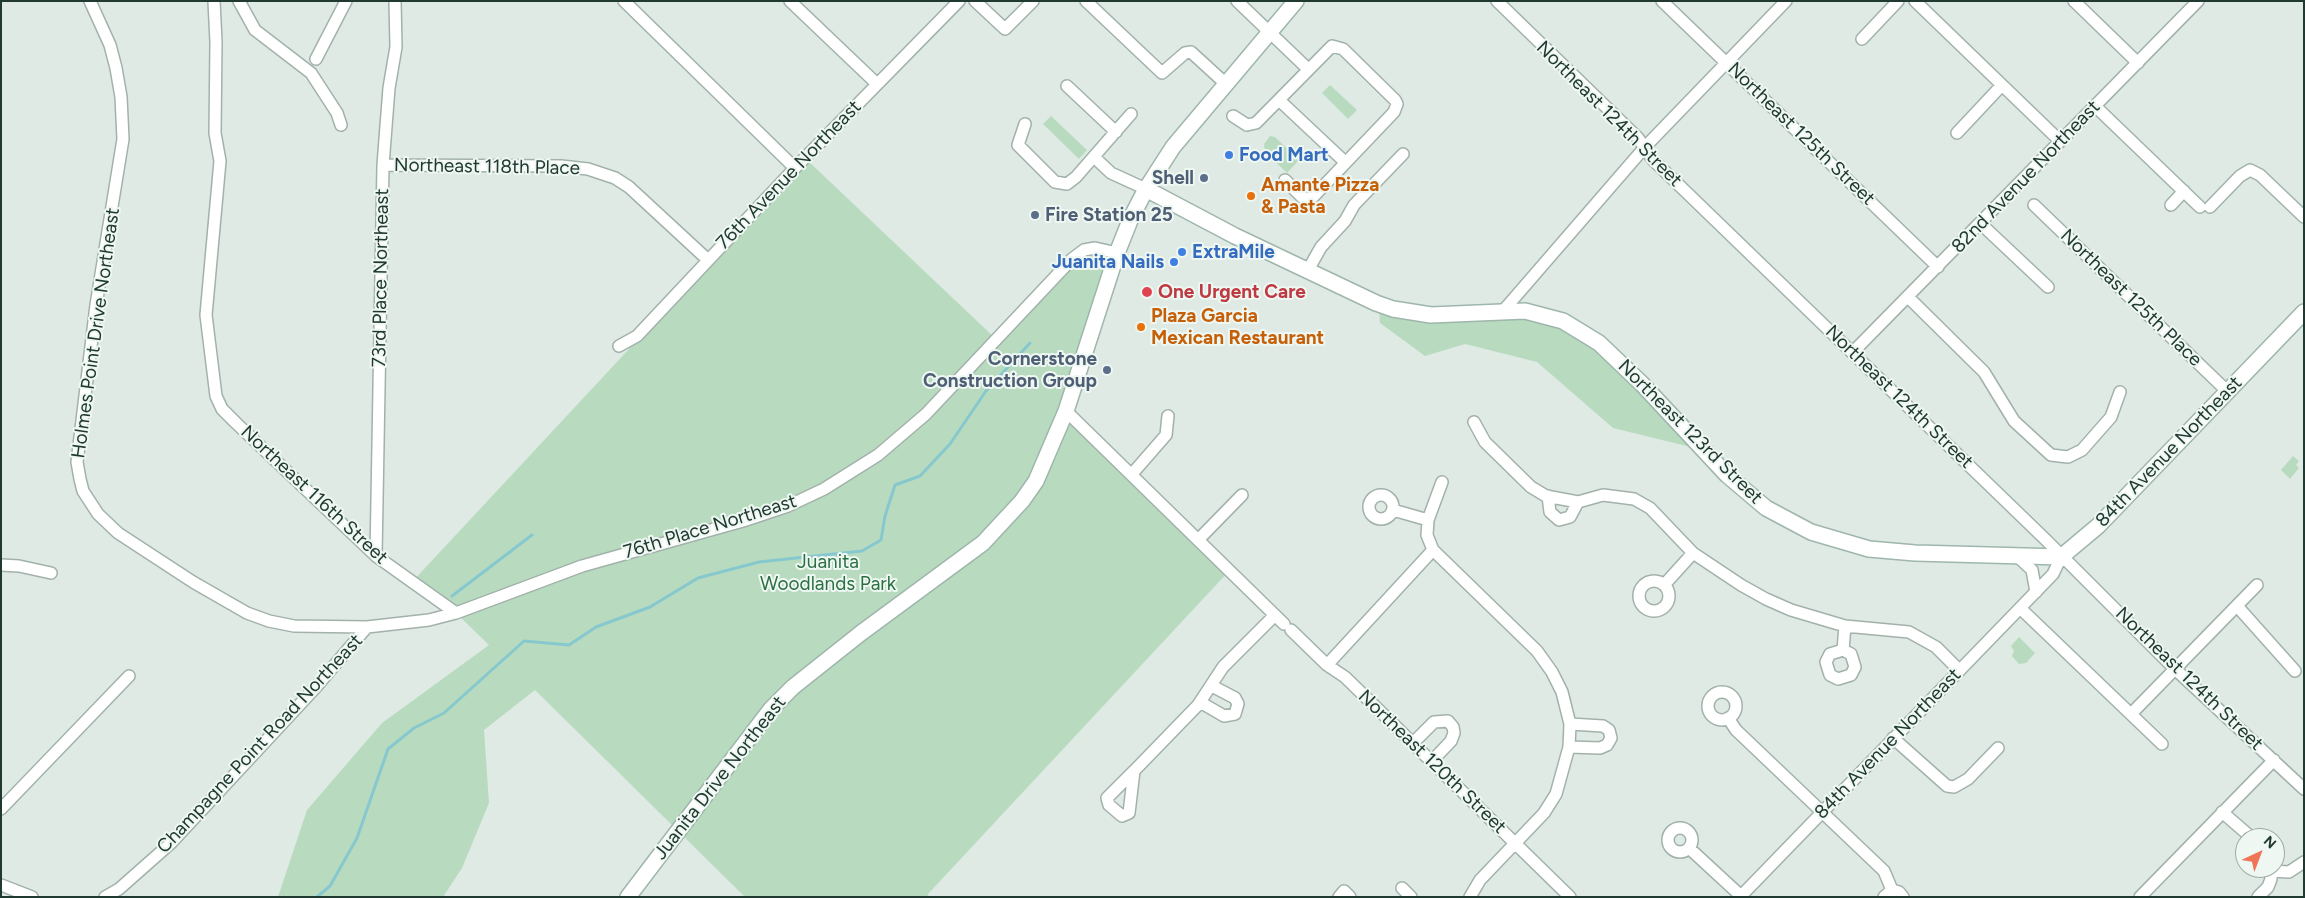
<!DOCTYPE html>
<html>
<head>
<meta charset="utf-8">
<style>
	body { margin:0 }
	#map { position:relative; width:2305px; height:898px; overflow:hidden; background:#dfeae4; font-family:Figtree,sans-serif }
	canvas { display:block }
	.frame { position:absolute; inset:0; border:2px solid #203a31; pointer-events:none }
	.north { position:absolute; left:2235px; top:828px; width:50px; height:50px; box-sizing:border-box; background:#eff7f3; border:1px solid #9caba5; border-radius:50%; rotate:43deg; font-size:14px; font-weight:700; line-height:20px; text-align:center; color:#203a31 }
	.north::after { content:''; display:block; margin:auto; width:18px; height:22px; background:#f07557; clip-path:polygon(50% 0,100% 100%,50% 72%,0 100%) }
</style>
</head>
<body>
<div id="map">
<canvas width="2305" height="898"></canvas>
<div class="frame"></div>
<div class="north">N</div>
</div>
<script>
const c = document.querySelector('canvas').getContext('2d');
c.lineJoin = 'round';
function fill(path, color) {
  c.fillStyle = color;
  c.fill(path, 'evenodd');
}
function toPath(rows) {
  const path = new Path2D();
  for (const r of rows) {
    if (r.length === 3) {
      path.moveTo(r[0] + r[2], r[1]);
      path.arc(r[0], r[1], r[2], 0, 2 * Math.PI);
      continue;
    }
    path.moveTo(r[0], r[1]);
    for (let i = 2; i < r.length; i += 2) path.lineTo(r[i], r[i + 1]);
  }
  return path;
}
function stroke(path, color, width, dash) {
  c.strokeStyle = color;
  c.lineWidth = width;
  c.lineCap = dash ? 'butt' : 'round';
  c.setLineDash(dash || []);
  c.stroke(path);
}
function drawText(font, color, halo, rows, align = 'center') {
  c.font = font + ' Figtree,sans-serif';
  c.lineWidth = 4;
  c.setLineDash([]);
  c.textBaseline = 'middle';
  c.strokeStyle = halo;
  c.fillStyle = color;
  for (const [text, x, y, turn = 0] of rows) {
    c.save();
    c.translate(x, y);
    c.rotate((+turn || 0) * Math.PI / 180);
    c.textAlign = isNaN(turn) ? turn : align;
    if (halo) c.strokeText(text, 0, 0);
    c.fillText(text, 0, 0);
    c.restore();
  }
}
const green = toPath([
	[1330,85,1357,110,1348,119,1322,93],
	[1051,116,1087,150,1079,159,1043,124],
	[1270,136,1275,137,1299,160,1287,173,1265,152,1264,144],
	[806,159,996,339,1084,250,1117,253,1066,411,1230,570,928,894,929,897,745,897,535,690,484,730,489,803,462,868,443,897,278,897,307,810,382,723,489,645,456,613,412,582],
	[1379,307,1503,311,1581,330,1703,450,1613,428,1537,362,1465,344,1425,356,1380,323],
	[2293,456,2299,461,2296,465,2299,468,2290,479,2281,470],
	[2019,637,2035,653,2026,663,2019,664,2012,656,2014,651,2011,646]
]);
const stream = toPath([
	[452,596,532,535],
	[317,897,330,886,357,838,388,749,414,728,444,713,524,641,569,645,596,627,650,607,698,578,759,562,862,551,881,540,885,516,895,485,920,476,950,444,986,391,1030,343]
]);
const street = toPath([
	[90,1,110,45,116,68,121,97,123,139,96,305,77,462,80,479,83,491,98,514,118,533,193,582,247,613,269,621,294,626,367,627,429,620,456,613,582,566,743,521,788,506,824,489,878,455,926,414,1072,259,1084,250,1095,248,1117,253],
	[214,1,216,42,215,133,220,161,206,315,216,396,222,409,236,423,376,556,456,613],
	[239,1,255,30,311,73,337,113,341,125],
	[624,1,795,168],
	[790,1,876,83],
	[975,1,1005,29,1033,1],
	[1086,1,1162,73,1185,53,1191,52,1226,84],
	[1237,1,1308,69],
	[1497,1,1638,138,1653,160,2046,540,2175,669,2304,789],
	[1662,1,1938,267],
	[1915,1,2059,140],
	[2074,1,2138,63],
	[1862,39,1898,1],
	[316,59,346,1],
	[1067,86,1116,132],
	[1279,100,1345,162],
	[2095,106,2200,207],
	[1233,116,1247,125,1256,123,1332,46,1343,49,1395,100,1397,104,1394,112,1313,197,1308,199,1302,197,1285,180],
	[1025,124,1018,145,1055,182,1067,184,1076,177,1131,114],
	[1957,133,2002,85],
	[1094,157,1111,173,1146,189],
	[383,165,561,166,588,169,615,178,629,187,708,260],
	[2034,205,2228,392],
	[2171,205,2184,191],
	[2210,207,2240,176,2250,170,2260,175,2304,217],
	[1980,223,2048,287],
	[1308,270,1321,247,1345,221,1354,205,1403,154],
	[1908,297,1984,372,2014,421,2051,455,2068,457,2082,450,2111,417,2120,392],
	[1503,311,1645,147,1786,1],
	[619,346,637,336,795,168,959,1],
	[1853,352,2198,1],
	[1066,411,1284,624],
	[1474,422,1485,442,1531,487,1546,496,1578,502,1603,495,1634,499,1650,508,1693,553,1741,585,1766,599,1791,610,1845,626,1909,632,1936,647,1959,670],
	[1132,474,1166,435,1168,416],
	[1381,507,12],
	[1548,496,1550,512,1559,520,1570,517,1578,502],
	[1393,510,1428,520],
	[1198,540,1242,495],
	[1433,550,1537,651,1552,672,1562,692,1570,724,1569,747,1556,794,1544,813,1480,880,1470,897],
	[376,556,383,165,389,88,396,47,395,1],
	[2017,556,2032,570,2036,592],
	[1,565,19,566,51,573],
	[1654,596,15],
	[1664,585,1693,553],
	[2237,606,2295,671],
	[2020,608,2162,744],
	[1291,630,1327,665,1345,677,1570,897],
	[1843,650,1851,654,1855,667,1851,675,1838,679,1830,675,1826,662,1830,654,1843,650,1845,626],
	[1327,665,1433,550,1427,535,1428,520,1442,482],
	[1722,706,14],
	[1200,702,1224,716,1235,714,1238,704,1235,698,1212,686],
	[2131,714,2257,585],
	[1728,718,1736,730,1884,871,1892,890],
	[1893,738,1947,786,1954,787,1968,779,1998,748],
	[1413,743,1434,722,1448,721,1453,727,1454,733,1451,741,1432,761],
	[1569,747,1600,748,1607,745,1611,738,1609,730,1603,726,1570,724],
	[1134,771,1107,798,1109,805,1122,816,1129,813,1134,771,1198,705,1223,667,1275,615],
	[1,809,129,676],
	[2222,812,2252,838],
	[1680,840,12],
	[1689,848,1741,896],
	[2271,871,2289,872,2304,862],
	[1,885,32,897],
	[1402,888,1411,897],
	[105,897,119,889,171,843,316,687,367,627],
	[1339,897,1344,891,1350,897],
	[1740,897,2053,574,2061,557],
	[1884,897,1892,890,1899,892,1903,897],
	[2140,897,2274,760],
	[2258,897,2268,887,2271,879,2271,868]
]);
const secondary = toPath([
	[1146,189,1235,236,1376,303,1393,309,1431,315,1525,311,1563,321,1599,343,1642,384,1727,475,1766,508,1811,532,1869,549,1915,553,2061,557,2098,526,2304,312],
	[628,897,771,709,793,687,861,633,983,543,1022,501,1036,481,1066,411,1117,253,1131,218,1146,189,1173,147,1296,1]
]);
const markers = [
	[1229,155,5,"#3f7fe0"],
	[1204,178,5,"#5c6f8a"],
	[1251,196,5,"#e8710a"],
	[1035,215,5,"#5c6f8a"],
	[1182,252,5,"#3f7fe0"],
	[1174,262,5,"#3f7fe0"],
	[1147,292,6,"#e0444e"],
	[1141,327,5,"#e8710a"],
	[1107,370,5,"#5c6f8a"]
];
const streetNames = [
	["Northeast 124th Street",1609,114,45],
	["Northeast 125th Street",1801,134,44],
	["Northeast 118th Place",487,167,1],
	["76th Avenue Northeast",789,175,-46],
	["82nd Avenue Northeast",2026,177,-46],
	["73rd Place Northeast",381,278,-89],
	["Northeast 125th Place",2131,298,44],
	["Holmes Point Drive Northeast",96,333,-82],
	["Northeast 124th Street",1899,397,44],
	["Northeast 123rd Street",1690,432,45],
	["84th Avenue Northeast",2169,452,-46],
	["Northeast 116th Street",314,495,43],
	["76th Place Northeast",710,527,-17],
	["Northeast 124th Street",2189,679,44],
	["Champagne Point Road Northeast",260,744,-47],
	["84th Avenue Northeast",1888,744,-46],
	["Northeast 120th Street",1432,762,44],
	["Juanita Drive Northeast",720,778,-52]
];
const shopNames = [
	["Food Mart",1239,155],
	["ExtraMile",1192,252],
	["Juanita Nails",1164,262,"right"]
];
const serviceNames = [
	["Shell",1194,178],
	["Fire Station 25",1045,215,"left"],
	["Cornerstone",1097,359],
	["Construction Group",1097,381]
];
const foodNames = [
	["Amante Pizza",1261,185],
	["& Pasta",1261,207],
	["Plaza Garcia",1151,316],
	["Mexican Restaurant",1151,338]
];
const healthNames = [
	["One Urgent Care",1158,292]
];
const parkNames = [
	["Juanita",828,562],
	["Woodlands Park",828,584]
];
fill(green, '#b8dbbf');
stroke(stream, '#87c8cf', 3);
stroke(street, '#a2b2ab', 14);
stroke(secondary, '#9eb6ac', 18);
stroke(street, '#fff', 11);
stroke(secondary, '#fff', 15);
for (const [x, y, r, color] of markers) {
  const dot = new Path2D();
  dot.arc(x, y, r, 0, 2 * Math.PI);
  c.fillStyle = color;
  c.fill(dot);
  stroke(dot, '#eff7f3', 2);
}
drawText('19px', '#203a31', '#eff7f3', streetNames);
drawText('bold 19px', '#366cbe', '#eff7f3', shopNames, 'left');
drawText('bold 19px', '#4e5e75', '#eff7f3', serviceNames, 'right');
drawText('bold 19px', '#c56008', '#eff7f3', foodNames, 'left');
drawText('bold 19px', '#be3a42', '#eff7f3', healthNames, 'left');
drawText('19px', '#2b7042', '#eff7f3', parkNames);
</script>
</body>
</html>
